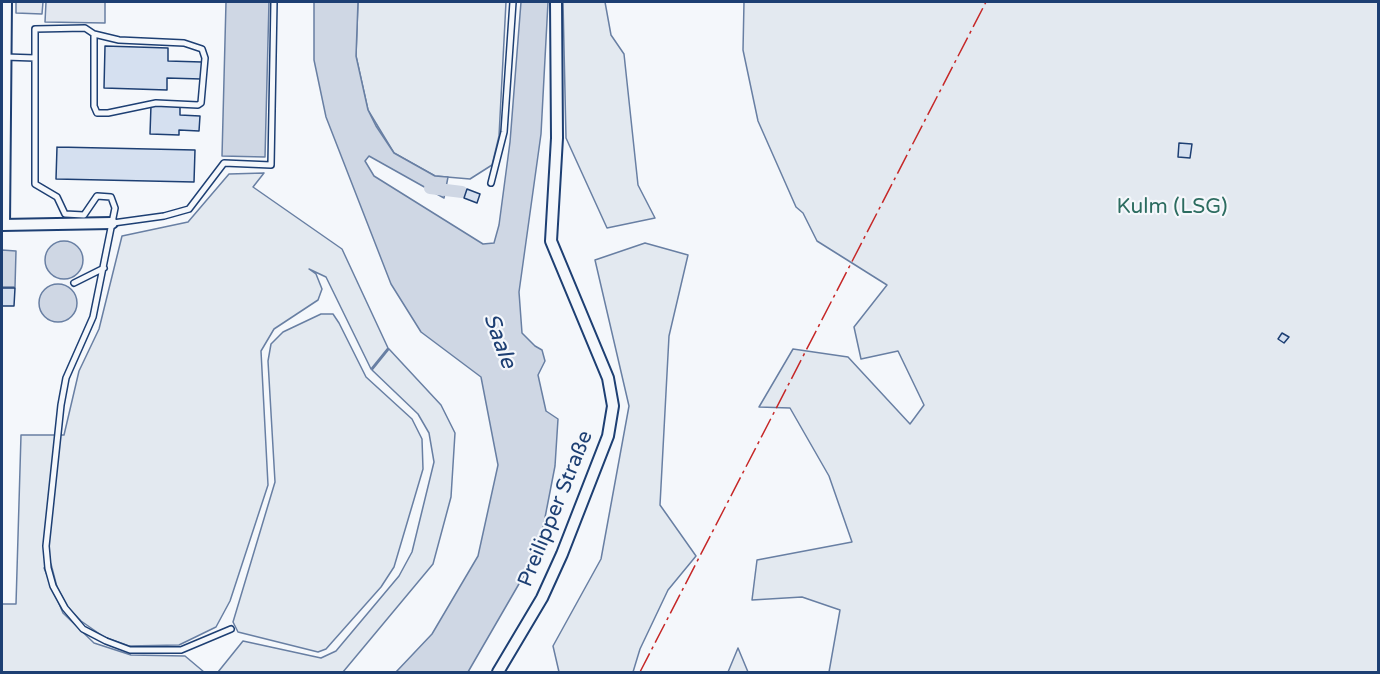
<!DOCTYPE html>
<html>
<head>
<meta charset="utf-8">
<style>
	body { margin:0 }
	#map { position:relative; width:1380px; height:674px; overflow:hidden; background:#f4f7fb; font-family:"Varela Round",sans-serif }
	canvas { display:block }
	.frame { position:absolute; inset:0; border:3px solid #1d3f73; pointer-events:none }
</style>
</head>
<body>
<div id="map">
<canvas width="1380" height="674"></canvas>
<div class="frame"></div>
</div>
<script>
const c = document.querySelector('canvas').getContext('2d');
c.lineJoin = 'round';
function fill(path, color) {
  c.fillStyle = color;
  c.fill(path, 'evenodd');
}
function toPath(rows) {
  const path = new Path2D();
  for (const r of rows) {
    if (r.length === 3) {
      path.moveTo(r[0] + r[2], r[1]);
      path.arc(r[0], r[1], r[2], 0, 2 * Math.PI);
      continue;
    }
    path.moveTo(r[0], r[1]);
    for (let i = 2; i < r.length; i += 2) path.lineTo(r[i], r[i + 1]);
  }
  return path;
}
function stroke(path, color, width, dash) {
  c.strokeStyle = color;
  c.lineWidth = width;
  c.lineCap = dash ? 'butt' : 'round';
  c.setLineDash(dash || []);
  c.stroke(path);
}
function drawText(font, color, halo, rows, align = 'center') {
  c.font = font + ' "Varela Round",sans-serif';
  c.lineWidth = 4.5;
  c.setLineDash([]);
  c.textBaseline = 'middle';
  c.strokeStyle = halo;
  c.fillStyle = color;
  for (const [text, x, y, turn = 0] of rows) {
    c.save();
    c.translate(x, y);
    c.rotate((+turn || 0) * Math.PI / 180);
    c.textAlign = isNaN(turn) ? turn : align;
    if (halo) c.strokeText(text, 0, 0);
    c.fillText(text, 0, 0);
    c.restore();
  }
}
const green = toPath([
	[358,2,506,2,499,136,492,165,470,179,435,176,394,153,368,110,356,56,358,2],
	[563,2,605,2,611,35,624,54,638,185,655,218,607,228,566,138,563,2],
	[744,2,1378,2,1378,672,829,672,840,610,802,597,752,600,757,560,852,542,829,476,790,408,759,407,793,349,848,357,910,424,924,405,898,351,861,359,854,327,887,285,817,241,803,213,796,207,758,121,743,50,744,2],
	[264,173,253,187,342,249,388,348,371,369,326,277,309,269,316,274,322,289,318,300,274,329,261,351,268,485,230,601,216,627,179,645,129,646,104,637,81,621,67,606,57,587,51,564,44,568,63,613,94,643,131,655,185,656,204,672,2,672,2,604,16,604,21,435,64,435,79,371,99,329,122,236,188,222,229,174,264,173],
	[645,243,688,255,669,336,660,505,696,556,668,590,640,649,633,672,559,672,553,646,601,559,629,406,595,260,645,243],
	[321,314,333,314,339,323,366,377,412,419,422,439,423,469,394,567,381,587,326,649,318,652,238,632,233,622,275,482,268,361,271,344,283,332,321,314],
	[389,349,441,405,455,433,451,497,433,564,343,672,218,672,243,641,321,658,336,651,399,576,412,552,434,462,429,433,418,414,372,370,389,349],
	[738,648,748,672,728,672,738,648]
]);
const parking = toPath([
	[16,2,43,2,42,14,16,13,16,2],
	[46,2,105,2,105,23,45,22,46,2]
]);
const water = toPath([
	[226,2,269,2,265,157,222,156,226,2],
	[314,2,358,2,356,56,368,110,376,126,394,153,435,176,448,177,444,198,369,156,365,161,374,176,483,244,494,243,499,225,510,142,521,2,548,2,541,134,519,292,522,333,535,346,542,350,545,361,538,375,546,411,558,419,555,466,542,533,527,570,468,672,396,672,432,634,478,556,498,465,481,377,421,332,391,284,326,117,314,60,314,2],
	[64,260,19],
	[2,250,16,251,15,287,2,287,2,250],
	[58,303,19]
]);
const canal = toPath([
	[430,188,462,192]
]);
const building = toPath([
	[105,46,168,48,168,61,202,62,201,79,167,78,167,90,104,88,105,46],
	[151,105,180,106,180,115,200,116,199,131,179,130,179,135,150,134,151,105],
	[1179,143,1192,144,1190,158,1178,157,1179,143],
	[57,147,195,150,194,182,56,179,57,147],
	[467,189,480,194,477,203,464,198,467,189],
	[2,288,15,288,14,306,2,306,2,288],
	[1282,333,1289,337,1284,343,1278,339,1282,333]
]);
const service = toPath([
	[5,57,35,58,35,29,85,28,94,34,119,40,184,43,202,49,205,58,201,103,198,105,156,103,108,113,97,113,94,106,94,34],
	[35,58,35,184,57,197,65,214,84,215,97,196,111,197,115,208,93,317,66,378,61,405,46,546,48,568,53,586,65,608,83,629,106,641,130,650,181,650,231,629],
	[491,183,504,132,513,2],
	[113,223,164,216,189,209,224,163,271,165,274,2],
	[74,283,104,268]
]);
const minor = toPath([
	[2,225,112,223],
	[4,225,6,2],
	[498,672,542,598,562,554,608,436,613,406,608,378,551,241,557,138,556,2]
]);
const power = toPath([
	[640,672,986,2]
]);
const parkNames = [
	["Kulm (LSG)",1172,207]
];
const streetNames = [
	["Preilipper Straße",556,509,-68]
];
const waterNames = [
	["Saale",499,341,70]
];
fill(green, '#e3e9f0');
stroke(green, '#687fa3', 1.5);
fill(parking, '#e3e8f0');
stroke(parking, '#687fa3', 1.5);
fill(water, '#cfd7e4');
stroke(water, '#687fa3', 1.5);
stroke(canal, '#cfd7e4', 12);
fill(building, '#d5e0f0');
stroke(building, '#1d3f73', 1.5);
stroke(service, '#1d3f73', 8);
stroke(minor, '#1d3f73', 14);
stroke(service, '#f4f7fb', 5);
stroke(minor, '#f4f7fb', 10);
stroke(power, '#c62828', 1.5, [21, 4.5, 3, 4.5]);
drawText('21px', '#2c6c60', '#f4f7fb', parkNames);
drawText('21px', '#1d3f73', '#f4f7fb', streetNames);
drawText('italic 22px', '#1d3f73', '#f4f7fb', waterNames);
</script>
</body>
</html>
